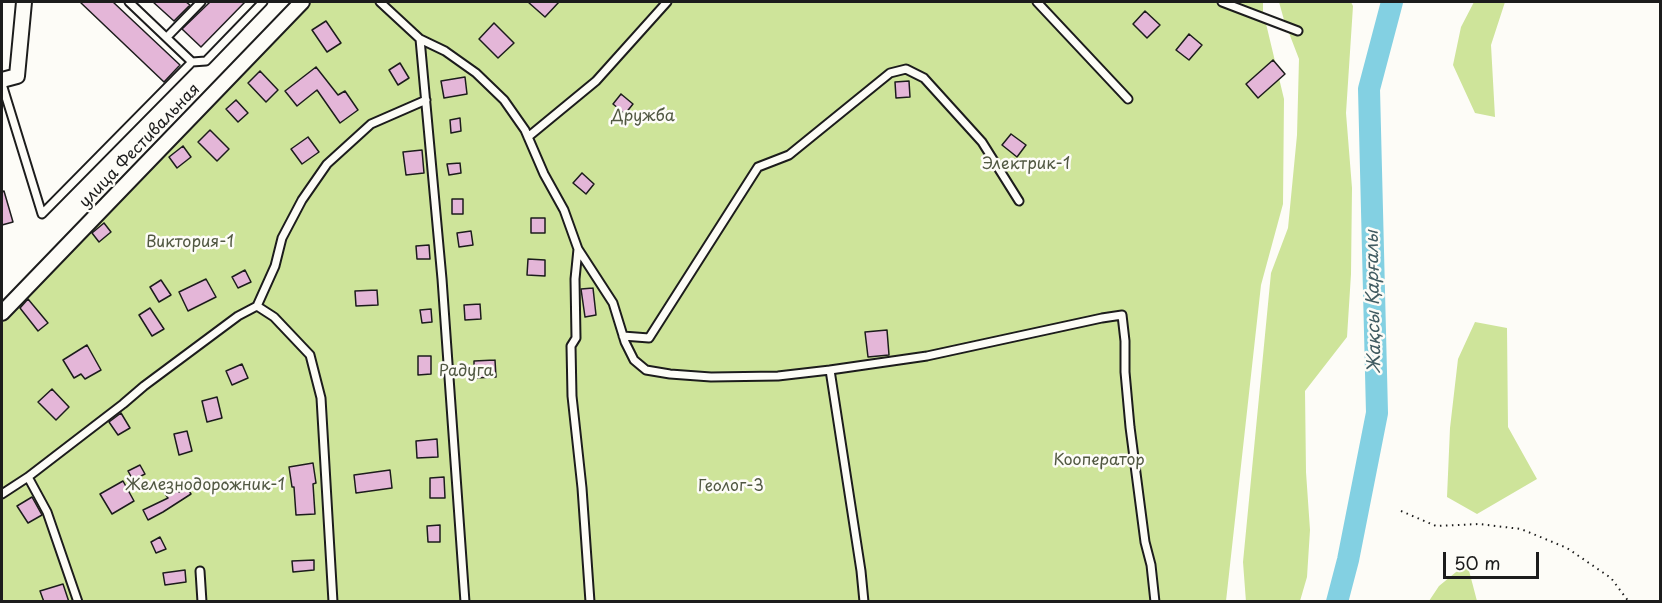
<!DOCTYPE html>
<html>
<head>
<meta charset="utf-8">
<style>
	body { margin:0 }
	#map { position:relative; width:1662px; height:603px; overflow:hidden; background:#fdfcf7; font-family:"Playpen Sans",sans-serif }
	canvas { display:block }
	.frame { position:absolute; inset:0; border:3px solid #1c1c1c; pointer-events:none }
	.scale { position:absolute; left:1443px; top:552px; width:96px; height:27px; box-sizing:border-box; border:3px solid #1c1c1c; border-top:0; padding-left:8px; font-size:18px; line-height:21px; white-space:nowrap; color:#1c1c1c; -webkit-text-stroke:4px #fdfcf7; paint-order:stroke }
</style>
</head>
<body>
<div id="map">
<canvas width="1662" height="603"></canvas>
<div class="frame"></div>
<div class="scale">50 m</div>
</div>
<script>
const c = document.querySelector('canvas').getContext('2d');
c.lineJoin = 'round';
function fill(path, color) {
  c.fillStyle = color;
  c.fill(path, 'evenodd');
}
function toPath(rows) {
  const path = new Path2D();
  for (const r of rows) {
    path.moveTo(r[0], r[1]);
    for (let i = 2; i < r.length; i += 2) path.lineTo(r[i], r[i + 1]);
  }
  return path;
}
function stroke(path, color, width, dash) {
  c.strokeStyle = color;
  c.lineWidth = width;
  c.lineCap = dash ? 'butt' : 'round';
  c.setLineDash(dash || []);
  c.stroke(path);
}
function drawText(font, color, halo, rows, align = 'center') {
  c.font = font + ' "Playpen Sans",sans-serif';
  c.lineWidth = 5;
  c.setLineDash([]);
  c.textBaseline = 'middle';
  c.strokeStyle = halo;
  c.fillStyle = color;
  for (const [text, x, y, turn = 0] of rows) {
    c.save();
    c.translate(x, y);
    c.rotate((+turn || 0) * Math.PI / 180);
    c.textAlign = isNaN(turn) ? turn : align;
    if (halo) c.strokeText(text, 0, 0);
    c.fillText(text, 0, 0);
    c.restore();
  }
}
const green = toPath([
	[301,2,1263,2,1263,11,1284,99,1283,204,1261,285,1226,601,2,601,2,314],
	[1279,2,1351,2,1353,6,1346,113,1352,188,1351,274,1347,337,1305,391,1306,472,1310,530,1307,577,1300,601,1246,602,1243,562,1271,273,1288,228,1297,135,1299,59,1284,20],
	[1474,2,1505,2,1491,45,1495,117,1475,113,1453,65,1461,27],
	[1475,322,1507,328,1508,427,1537,479,1477,514,1447,497,1450,428,1458,359],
	[1467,563,1477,601,1429,601,1439,586]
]);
const river = toPath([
	[1337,602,1348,560,1377,413,1369,89,1392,2]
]);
const building = toPath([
	[80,2,113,2,180,65,164,82,80,2],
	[153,2,186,2,190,5,174,21,153,2],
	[210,2,245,2,201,47,182,29,210,2],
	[528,2,559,2,545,17,528,2],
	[1145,11,1160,25,1147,38,1133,24,1145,11],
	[326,21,341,43,327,52,312,30,326,21],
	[494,23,514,43,498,58,479,39,494,23],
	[1189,34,1202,45,1189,60,1176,50,1189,34],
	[1273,60,1285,74,1258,98,1246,84,1273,60],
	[400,63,409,78,398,85,389,70,400,63],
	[316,67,338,95,345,91,358,110,340,123,317,90,297,106,285,91,316,67],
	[260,71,278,90,266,102,248,83,260,71],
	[465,77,467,94,444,98,441,81,465,77],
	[909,81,910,97,896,98,895,82,909,81],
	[621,94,633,104,625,114,613,104,621,94],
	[236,100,248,113,238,122,226,109,236,100],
	[460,118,461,131,451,133,450,120,460,118],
	[210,130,229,149,217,161,198,142,210,130],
	[1011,134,1026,145,1017,157,1002,145,1011,134],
	[308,137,319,152,302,164,291,149,308,137],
	[183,146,191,157,177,168,169,157,183,146],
	[422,150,424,173,406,175,403,152,422,150],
	[460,163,461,173,449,175,447,164,460,163],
	[582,173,594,184,586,194,573,183,582,173],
	[4,191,13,222,2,225,2,192,4,191],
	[452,199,463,199,463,214,452,214,452,199],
	[531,218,545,218,545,233,531,233,531,218],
	[104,223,111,232,99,242,92,233,104,223],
	[471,231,473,245,459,247,457,233,471,231],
	[429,245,430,259,417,259,416,246,429,245],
	[528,259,545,260,545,276,527,275,528,259],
	[245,270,251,282,238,288,232,277,245,270],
	[206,279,216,297,188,311,179,292,206,279],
	[161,280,171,295,159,302,150,287,161,280],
	[593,288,596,315,585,317,581,289,593,288],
	[377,290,378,305,356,306,355,291,377,290],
	[28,299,48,323,38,331,20,308,28,299],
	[480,304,481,319,465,320,464,305,480,304],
	[150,308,164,329,152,336,139,315,150,308],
	[431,309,432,322,422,323,420,310,431,309],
	[887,330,889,355,868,357,865,332,887,330],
	[87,345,101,370,85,379,81,374,74,378,63,360,87,345],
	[418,356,431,356,431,374,418,375,418,356],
	[495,360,496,377,474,378,474,361,495,360],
	[242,364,248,378,232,385,226,371,242,364],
	[52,389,69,407,56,420,38,402,52,389],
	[217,397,222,418,207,422,202,401,217,397],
	[121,413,130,428,118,435,109,422,121,413],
	[187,431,192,451,179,455,174,434,187,431],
	[437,439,438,457,417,458,416,441,437,439],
	[313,463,316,483,313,484,315,514,296,515,294,487,292,487,289,467,313,463],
	[140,465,145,474,133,480,128,471,140,465],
	[390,470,392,488,356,493,354,475,390,470],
	[444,477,445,498,430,498,430,478,444,477],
	[123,481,134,501,112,514,100,494,123,481],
	[174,484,179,492,187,488,191,494,163,512,148,520,143,510,168,498,163,491,174,484],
	[32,497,42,515,28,523,17,506,32,497],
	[440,525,440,542,428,542,427,526,440,525],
	[160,537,166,549,156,553,151,542,160,537],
	[314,560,314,570,293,572,292,561,314,560],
	[185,570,186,582,165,585,163,573,185,570],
	[63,584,69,602,44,602,40,591,63,584]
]);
const path = toPath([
	[1401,511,1436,526,1479,524,1521,529,1567,548,1611,578,1629,602]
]);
const lane = toPath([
	[129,2,192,62],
	[380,2,420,39,442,279,465,602],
	[1037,2,1128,99],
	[1222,2,1298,31],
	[167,37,201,2],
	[420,39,445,51,476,73,504,100,525,130,544,174,564,210,578,249,613,303,625,342,634,360,646,370,670,374,711,377,778,376,830,370,927,356,1102,318,1122,315,1125,341,1125,372,1130,427,1145,542,1151,565,1155,602],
	[2,84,42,214,192,62,206,61,263,2],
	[528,137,596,81,667,2],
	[578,249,575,279,576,338,571,346,572,396,582,488,590,602],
	[257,306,275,266,282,238,302,200,327,164,371,124,426,100],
	[623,336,649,338,758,167,789,155,890,73,906,69,924,78,982,142,1019,201],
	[830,370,861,571,864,602],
	[28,477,47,512,78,602],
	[2,494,28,477,123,404,144,386,238,316,257,306,274,317,310,355,321,398,333,602],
	[200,571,202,602]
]);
const street = toPath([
	[2,80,17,76,24,2],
	[2,313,302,2]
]);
const parkNames = [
	["Дружба",643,117],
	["Электрик-1",1026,165],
	["Виктория-1",190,243],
	["Радуга",466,372],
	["Кооператор",1099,461],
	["Железнодорожник-1",205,486],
	["Геолог-3",731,487]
];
const streetNames = [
	["улица Фестивальная",140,146,-46]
];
const waterNames = [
	["Жақсы Қарғалы",1374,302,-91]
];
fill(green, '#cee49a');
stroke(river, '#83d0e2', 22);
fill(building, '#e4b6d8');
stroke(building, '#1c1c1c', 1.5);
stroke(lane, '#1c1c1c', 11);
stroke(street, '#1c1c1c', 18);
stroke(path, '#1c1c1c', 2, [1.5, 4.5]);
stroke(lane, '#fdfcf7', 7);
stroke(street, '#fdfcf7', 14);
drawText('16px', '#515842', '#fdfcf7', parkNames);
drawText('16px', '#1c1c1c', '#fdfcf7', streetNames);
drawText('italic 18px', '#405b61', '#fdfcf7', waterNames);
</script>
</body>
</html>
